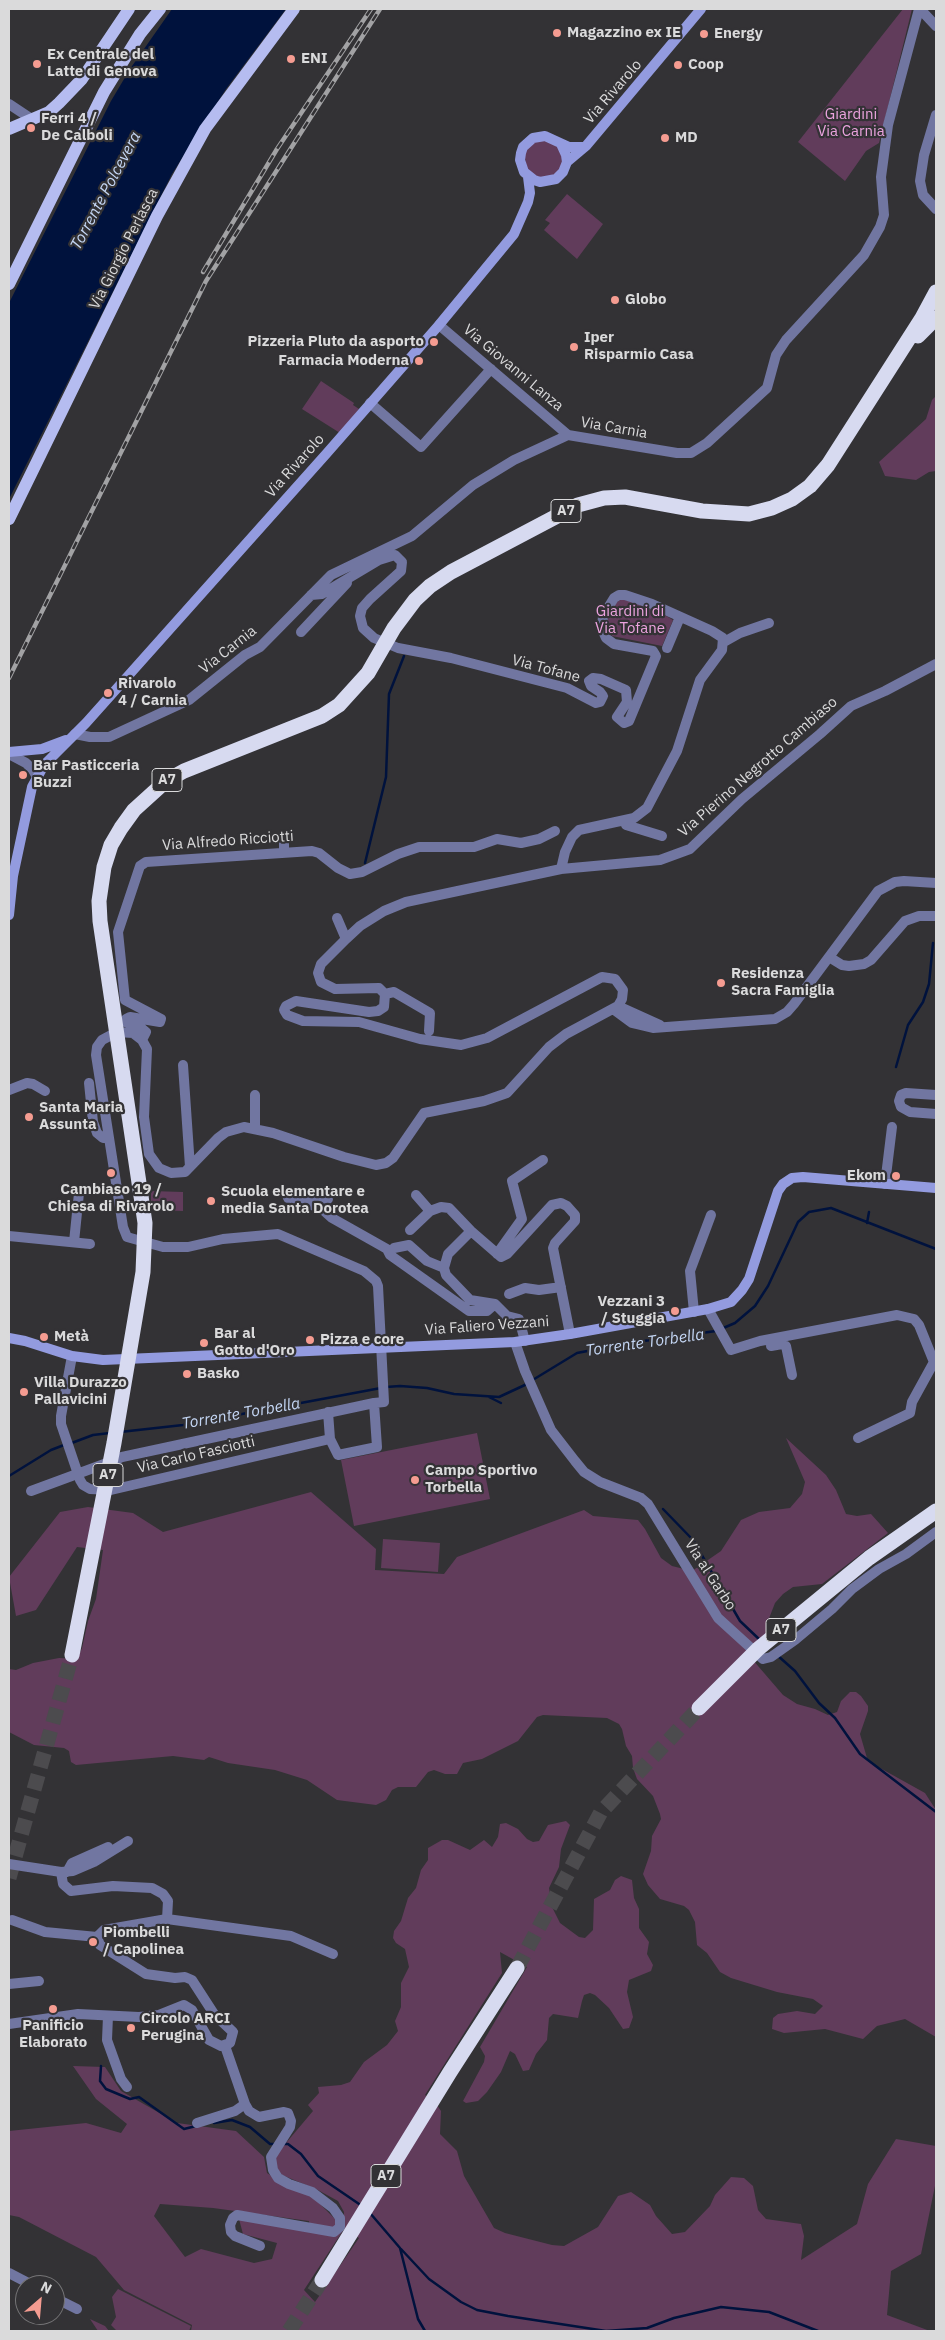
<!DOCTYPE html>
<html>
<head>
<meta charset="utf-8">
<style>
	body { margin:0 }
	#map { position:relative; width:945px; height:2340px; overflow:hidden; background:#333235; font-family:"IBM Plex Sans",sans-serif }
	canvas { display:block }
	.frame { position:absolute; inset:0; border:10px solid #dadadb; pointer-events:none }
	.north { position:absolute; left:15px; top:2275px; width:50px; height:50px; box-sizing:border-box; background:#333235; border:1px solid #767577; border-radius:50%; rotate:27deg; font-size:14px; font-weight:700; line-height:20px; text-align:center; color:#dadadb }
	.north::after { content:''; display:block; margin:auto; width:18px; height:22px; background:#f59c91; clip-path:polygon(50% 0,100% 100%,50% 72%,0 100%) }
</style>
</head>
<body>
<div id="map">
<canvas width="945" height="2340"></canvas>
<div class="frame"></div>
<div class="north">N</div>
</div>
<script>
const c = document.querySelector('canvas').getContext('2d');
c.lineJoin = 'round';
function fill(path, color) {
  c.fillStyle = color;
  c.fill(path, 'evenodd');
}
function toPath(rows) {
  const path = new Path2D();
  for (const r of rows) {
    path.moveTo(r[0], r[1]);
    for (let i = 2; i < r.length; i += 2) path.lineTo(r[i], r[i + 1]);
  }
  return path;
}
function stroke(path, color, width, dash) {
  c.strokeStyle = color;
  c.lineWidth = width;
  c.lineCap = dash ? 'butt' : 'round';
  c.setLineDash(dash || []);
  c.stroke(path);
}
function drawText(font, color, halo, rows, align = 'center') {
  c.font = font + ' "IBM Plex Sans",sans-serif';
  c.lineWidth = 4.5;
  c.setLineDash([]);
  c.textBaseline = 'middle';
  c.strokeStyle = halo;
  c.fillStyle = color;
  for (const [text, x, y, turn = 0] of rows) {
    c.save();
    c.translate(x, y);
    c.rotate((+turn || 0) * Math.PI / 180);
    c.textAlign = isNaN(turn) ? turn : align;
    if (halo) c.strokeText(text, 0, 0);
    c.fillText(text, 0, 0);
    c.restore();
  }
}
const green = toPath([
	[903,9,912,9,879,143,866,151,845,181,798,142],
	[535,140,556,142,564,156,560,172,546,180,527,172,524,151],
	[567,194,603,224,577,259,544,230,550,223,545,220],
	[321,381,354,403,353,405,359,409,340,433,302,409],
	[936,396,936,471,929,472,916,480,885,476,879,462,926,419,932,400],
	[622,599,653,608,673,620,662,646,612,636,607,626,608,617,615,603],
	[151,1191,183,1192,183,1211,151,1210],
	[477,1433,490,1499,354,1526,341,1460],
	[786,1438,826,1475,836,1490,846,1514,857,1516,871,1514,888,1533,822,1584,793,1587,783,1594,775,1603,768,1621,765,1637,746,1652,783,1695,797,1704,815,1709,828,1715,837,1712,841,1701,850,1692,856,1692,861,1696,868,1706,868,1711,860,1734,867,1758,871,1763,925,1793,936,1810,936,2037,905,2019,877,2026,863,2039,825,2029,784,2033,772,2029,773,2018,778,2014,797,2011,815,2014,823,2006,813,1999,777,1992,731,1978,720,1972,707,1953,697,1945,695,1922,689,1910,684,1906,660,1899,648,1885,643,1874,651,1851,652,1836,661,1819,660,1814,653,1796,637,1779,633,1768,632,1756,626,1746,622,1729,619,1724,607,1718,543,1715,537,1717,518,1741,482,1759,463,1763,457,1774,445,1774,434,1770,428,1772,416,1787,398,1787,392,1790,386,1800,376,1805,337,1800,307,1780,275,1770,228,1763,209,1757,204,1760,173,1756,76,1765,71,1762,69,1751,64,1748,34,1745,9,1732,9,1669,16,1670,33,1663,59,1658,77,1659,82,1648,88,1621,96,1599,103,1550,77,1547,36,1610,16,1616,9,1577,60,1512,88,1507,133,1513,163,1532,311,1492,376,1549,375,1570,444,1574,457,1557,584,1510,593,1516,638,1520,645,1529,661,1558,672,1566,692,1571,721,1551,741,1520,759,1512,790,1508,802,1494,805,1482],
	[383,1539,440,1543,438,1572,381,1568],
	[566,1821,570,1825,561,1849,559,1867,549,1888,552,1907,560,1923,579,1937,585,1938,593,1930,594,1899,610,1890,615,1880,621,1876,632,1880,634,1898,639,1909,639,1928,649,1942,647,1954,653,1965,651,1971,629,1980,627,1992,633,2017,629,2028,623,2029,609,2008,595,1995,590,1993,584,1995,582,2001,578,2018,553,2014,549,2018,547,2040,536,2054,529,2070,523,2071,515,2054,510,2051,501,2072,487,2092,478,2101,466,2103,463,2101,484,2062,485,2056,480,2047,527,1967,500,1952,502,1973,425,2095,435,2102,441,2111,440,2134,457,2151,464,2176,494,2228,505,2233,552,2245,564,2246,598,2227,618,2196,631,2192,650,2205,656,2216,672,2234,685,2232,710,2206,715,2195,731,2177,744,2178,753,2186,758,2210,766,2219,801,2224,804,2236,801,2260,857,2224,868,2184,896,2139,936,2146,936,2181,921,2254,891,2271,887,2315,930,2331,191,2331,192,2325,124,2290,96,2257,19,2217,9,2215,9,2131,86,2123,121,2133,127,2124,96,2099,73,2066,105,2067,121,2091,177,2123,236,2131,264,2157,267,2173,286,2185,312,2196,344,2228,344,2212,338,2201,316,2189,282,2175,276,2167,275,2156,313,2111,308,2105,319,2093,318,2087,341,2085,350,2082,364,2062,387,2045,398,2031,395,2021,401,2007,401,1983,409,1967,405,1949,396,1943,393,1938,394,1931,401,1921,408,1898,416,1888,421,1870,428,1860,428,1848,442,1840,448,1840,470,1850,484,1840,492,1847,498,1837,500,1824,506,1823,518,1829,527,1839,533,1842,539,1841,548,1825],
	[160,2204,213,2208,309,2221,310,2230,239,2219,243,2234,277,2243,272,2259,254,2263,201,2249,185,2257,154,2216],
	[344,2229,359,2238,315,2302,304,2290],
	[118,2289,191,2326,189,2331,117,2331,111,2325,116,2317,112,2297],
	[90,2319,105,2326,109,2331,98,2331]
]);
const water = toPath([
	[172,9,286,9,226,89,172,174,9,499,9,303,111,101,130,69]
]);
const stream = toPath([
	[365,863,386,777,389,694,404,656],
	[896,1067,908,1025,923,1002,929,984,933,943],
	[867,1223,869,1212],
	[721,1329,735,1323,755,1306,768,1286,798,1222,809,1212,831,1208,936,1249],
	[531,1381,577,1353,629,1343,716,1331],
	[386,1387,400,1386,427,1388,454,1394,499,1397,527,1384],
	[489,1397,501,1403],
	[120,1432,183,1425,381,1388],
	[69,1444,93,1435,110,1433],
	[9,1476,51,1450,64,1445],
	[663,1509,693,1540,740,1621,760,1640],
	[777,1655,795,1671,819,1703,835,1718,860,1754,936,1812],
	[101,2066,100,2081,106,2089,130,2099,139,2097,184,2129,196,2126],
	[214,2123,232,2120,250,2127,270,2144,276,2144],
	[284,2144,288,2144,301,2154,318,2176,362,2206],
	[370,2213,400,2248,418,2319,425,2331],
	[401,2249,429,2279,461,2302,477,2310,508,2316,606,2331,647,2328,674,2318,721,2307,769,2312,818,2331]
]);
const highwayTunnel = toPath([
	[9,1878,72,1655],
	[517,1968,601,1812,699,1708],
	[289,2331,322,2280]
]);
const street = toPath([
	[920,9,936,26],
	[9,104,33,120],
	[936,115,924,155,920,181,923,195,936,209],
	[439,325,568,435],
	[370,403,421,447,491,369],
	[311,595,322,594,379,560,395,555,402,562,401,571,370,599,362,608,360,616,363,628,374,638,398,648,451,658,567,688,596,703,600,702,603,696,600,692,591,686,589,681,593,678,601,679,626,690,627,702,617,717,624,723,629,721,656,656,653,651,614,644,606,638,602,629,603,616,614,598,619,595,625,595,652,604,712,631,723,638,722,650,700,680,677,751,647,808,634,818,579,830,572,837,565,852,561,869],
	[301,632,347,583],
	[724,642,740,633,769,623],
	[667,648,680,617],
	[75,734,90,737,109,737,189,700,245,655,260,647,331,575,412,536,473,485,514,460,568,435,677,453,691,453,707,443,767,388,776,355,786,340,864,255,880,227,884,215,881,177,888,125,919,9],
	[9,754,26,763,33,770,37,777],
	[626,825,662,836],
	[284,838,284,852],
	[337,918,346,939],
	[829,957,842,965,849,966,864,964,871,960,905,921,919,916,936,916],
	[385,994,394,992,430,1013,429,1031],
	[618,1006,660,1025],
	[613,1009,632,1023,653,1028,775,1019,787,1012,794,1004,878,891,895,882,904,881,936,883],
	[142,1040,146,1032,139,1026,125,1022,126,1019,130,1017,160,1022,161,1019,125,1000,118,932,140,866,146,862,312,851,319,853,338,868,350,874,362,872,398,854,419,847,474,847,497,839,521,843,539,839,555,831],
	[183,1065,190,1167],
	[89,1083,93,1122,97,1133,103,1138,109,1138],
	[9,1090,27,1083,33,1084,45,1091],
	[936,1095,906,1093,901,1095,899,1101,901,1107,910,1112,936,1114],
	[255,1129,255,1095],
	[885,1184,892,1127],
	[416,1195,430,1211,441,1207,449,1208,471,1231,501,1257,507,1254,552,1205,561,1203,567,1206,575,1215,575,1221,555,1243,553,1248,570,1334],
	[328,1199,289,1194,287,1195,288,1198,321,1208,332,1218,387,1249,390,1255,469,1311,487,1311,495,1304],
	[410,1230,430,1211],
	[471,1231,448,1254,444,1268,446,1275,470,1300,495,1304,507,1316,519,1319,525,1341],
	[9,1236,90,1244],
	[74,1242,79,1193],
	[394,1248,409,1245,427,1261,444,1268],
	[497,1254,522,1219,512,1181,543,1160],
	[509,1294,525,1288,539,1290,561,1287],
	[708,1309,731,1350,760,1341,897,1315,914,1319,919,1325,934,1362,912,1402,910,1413,858,1438],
	[694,1312,690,1271,711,1215],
	[515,1342,525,1371,551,1430,575,1461,584,1472,600,1482,641,1498,648,1504,718,1618,763,1659,771,1657,795,1640,832,1609,852,1589,879,1569,906,1554,936,1532],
	[771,1346,782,1344,786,1346,792,1375],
	[72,1356,61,1416,61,1424,80,1480,83,1485,90,1489,111,1490,330,1439,338,1455,377,1447,374,1403,384,1402,378,1286,376,1281,364,1271,278,1234,223,1239,188,1247,163,1247,127,1237,123,1227,96,1055,97,1047,102,1040,117,1032,133,1033,142,1040,147,1049,144,1117,149,1154,159,1168,171,1173,185,1172,218,1138,226,1132,244,1127,273,1133,344,1157,376,1165,386,1163,393,1158,424,1113,484,1101,507,1093,549,1047,566,1034,618,1006,622,999,623,990,615,979,602,977,487,1038,461,1045,420,1039,359,1022,303,1021,287,1015,284,1010,286,1006,296,1001,369,1012,378,1011,384,1007,385,994,379,988,335,989,321,982,318,973,321,964,346,939,360,926,384,911,406,902,561,869,660,860,690,849,742,799,820,734,851,706,885,691,936,664],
	[328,1412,330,1439],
	[115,1470,117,1459,122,1457,374,1403],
	[31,1491,115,1460],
	[9,1864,61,1872,73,1871,94,1862,128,1841],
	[61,1872,63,1884,71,1891,113,1886,152,1888,163,1894,168,1901,167,1919],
	[67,1872,72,1863,108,1847],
	[12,1920,45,1932,97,1937],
	[97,1937,104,1930,167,1919,291,1936,333,1954],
	[9,1984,39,1981],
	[108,2016,107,2040,121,2079,127,2087],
	[9,2024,78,2014,139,2017,159,2015,184,2005,192,2010,209,2040,221,2046,230,2043,233,2032,214,2014,192,1980,185,1977,175,1978,146,1974,100,1945,97,1937],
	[225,2046,245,2104,249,2111,259,2117,284,2112,288,2113,291,2121,290,2127,271,2157,273,2170,278,2178,289,2184,312,2192,333,2208,340,2218,340,2227,334,2232,237,2215,233,2218,230,2225,231,2232,235,2236,260,2246],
	[197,2123,235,2111,245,2104],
	[9,2273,32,2285],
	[55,2298,77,2309]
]);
const secondary = toPath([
	[561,144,566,155,567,162,563,172,556,179,540,182,534,180,524,172,520,160,521,153,523,147,533,138,545,136,569,147,583,147],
	[567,162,586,146,701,9],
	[9,752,42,749,66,740],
	[9,915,13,876,32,787,44,765,86,723,327,453,439,325,514,234,528,202,530,193,528,177],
	[9,1338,25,1341,72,1356,103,1360,515,1342,570,1334,708,1309,731,1302,742,1290,749,1279,778,1191,783,1184,792,1178,803,1177,936,1188]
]);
const primary = toPath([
	[9,129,49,112,59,103,82,79,129,9],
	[9,284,104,92,140,34,160,9],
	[9,519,157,216,205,129,294,9]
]);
const highway = toPath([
	[918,336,936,318],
	[72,1655,114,1443,143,1272,145,1223,100,921,99,901,104,867,111,845,121,828,134,810,166,781,184,771,322,716,339,705,368,673,394,628,415,600,430,586,451,572,578,505,604,498,625,497,702,511,749,514,772,508,792,499,810,486,828,465,922,318,936,292],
	[699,1708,758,1649,869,1558,936,1511],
	[322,2280,450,2072,517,1968]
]);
const rail = toPath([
	[203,272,277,149,371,9],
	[9,678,206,281,380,9]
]);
const markers = [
	[557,33,5,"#f59c91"],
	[704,34,5,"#f59c91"],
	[291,59,5,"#f59c91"],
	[37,64,5,"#f59c91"],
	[678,65,5,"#f59c91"],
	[31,128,5,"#f59c91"],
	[665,138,5,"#f59c91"],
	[615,300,5,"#f59c91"],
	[434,342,5,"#f59c91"],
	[574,347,5,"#f59c91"],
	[419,361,5,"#f59c91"],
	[108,693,5,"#f59c91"],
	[23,775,5,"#f59c91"],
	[721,983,5,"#f59c91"],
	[29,1117,5,"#f59c91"],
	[111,1173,5,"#f59c91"],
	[896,1176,5,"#f59c91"],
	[211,1201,5,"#f59c91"],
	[675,1311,5,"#f59c91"],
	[44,1337,5,"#f59c91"],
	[310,1340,5,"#f59c91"],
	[204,1343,5,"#f59c91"],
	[187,1374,5,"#f59c91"],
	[24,1392,5,"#f59c91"],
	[415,1480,5,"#f59c91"],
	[93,1942,5,"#f59c91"],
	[53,2009,5,"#f59c91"],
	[131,2028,5,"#f59c91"]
];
const shields = [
	[566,511,30],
	[167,780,30],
	[108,1475,30],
	[781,1630,30],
	[386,2176,30]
];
const shieldNames = [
	["A7",566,511],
	["A7",167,780],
	["A7",108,1475],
	["A7",781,1630],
	["A7",386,2176]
];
const poiNames = [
	["Magazzino ex IE",567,33],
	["Energy",714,34],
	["Ex Centrale del",47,55],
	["Latte di Genova",47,72],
	["ENI",301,59],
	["Coop",688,65],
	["Ferri 4 /",41,119],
	["De Calboli",41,136],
	["MD",675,138],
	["Globo",625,300],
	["Iper",584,338],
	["Risparmio Casa",584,355],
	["Pizzeria Pluto da asporto",424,342,"right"],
	["Farmacia Moderna",409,361,"right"],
	["Rivarolo",118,684],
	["4 / Carnia",118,701],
	["Bar Pasticceria",33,766],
	["Buzzi",33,783],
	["Residenza",731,974],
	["Sacra Famiglia",731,991],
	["Santa Maria",39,1108],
	["Assunta",39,1125],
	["Ekom",886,1176,"right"],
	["Cambiaso 19 /",111,1190,"center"],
	["Chiesa di Rivarolo",111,1207,"center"],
	["Scuola elementare e",221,1192],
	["media Santa Dorotea",221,1209],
	["Vezzani 3",665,1302,"right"],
	["/ Stuggia",665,1319,"right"],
	["Bar al",214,1334],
	["Gotto d'Oro",214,1351],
	["Metà",54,1337],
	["Pizza e core",320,1340],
	["Basko",197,1374],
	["Villa Durazzo",34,1383],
	["Pallavicini",34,1400],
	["Campo Sportivo",425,1471],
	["Torbella",425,1488],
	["Piombelli",103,1933],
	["/ Capolinea",103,1950],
	["Circolo ARCI",141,2019],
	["Perugina",141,2036],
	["Panificio",53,2026,"center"],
	["Elaborato",53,2043,"center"]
];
const streetNames = [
	["Via Rivarolo",613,92,-49],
	["Via Giorgio Perlasca",124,249,-63],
	["Via Giovanni Lanza",513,368,40],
	["Via Carnia",614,428,10],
	["Via Rivarolo",295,466,-48],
	["Via Carnia",228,650,-38],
	["Via Tofane",546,669,15],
	["Via Pierino Negrotto Cambiaso",758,767,-41],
	["Via Alfredo Ricciotti",228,841,-4],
	["Via Faliero Vezzani",487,1326,-4],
	["Via Carlo Fasciotti",196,1455,-13],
	["Via al Garbo",710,1575,57]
];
const parkNames = [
	["Giardini",851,115],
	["Via Carnia",851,132],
	["Giardini di",630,612],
	["Via Tofane",630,629]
];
const waterNames = [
	["Torrente Polcevera",106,191,-62],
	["Torrente Torbella",645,1343,-8],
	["Torrente Torbella",241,1414,-10]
];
fill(green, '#613c5b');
fill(water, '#00123d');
stroke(stream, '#00123d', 2.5);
stroke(highwayTunnel, '#4c4b4e', 15, [15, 8]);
stroke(street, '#7176a1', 10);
stroke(secondary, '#939bdf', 10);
stroke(primary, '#b5bcf0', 12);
stroke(highway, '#d7daf0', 15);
stroke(rail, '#a2a2a4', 4.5);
stroke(rail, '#333235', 2.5, [8]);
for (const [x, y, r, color] of markers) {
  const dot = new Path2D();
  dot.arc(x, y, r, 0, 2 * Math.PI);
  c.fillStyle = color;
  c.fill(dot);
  stroke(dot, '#333235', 2);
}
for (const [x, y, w] of shields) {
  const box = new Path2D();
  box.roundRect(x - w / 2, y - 11.5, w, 23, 4);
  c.fillStyle = '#333235';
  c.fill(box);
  stroke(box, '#dadadb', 1);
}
drawText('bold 14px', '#dadadb', null, shieldNames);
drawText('bold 15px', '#dadadb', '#333235', poiNames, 'left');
drawText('15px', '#dadadb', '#333235', streetNames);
drawText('15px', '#eca3df', '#333235', parkNames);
drawText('italic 16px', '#c4d6f4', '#333235', waterNames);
</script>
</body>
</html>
